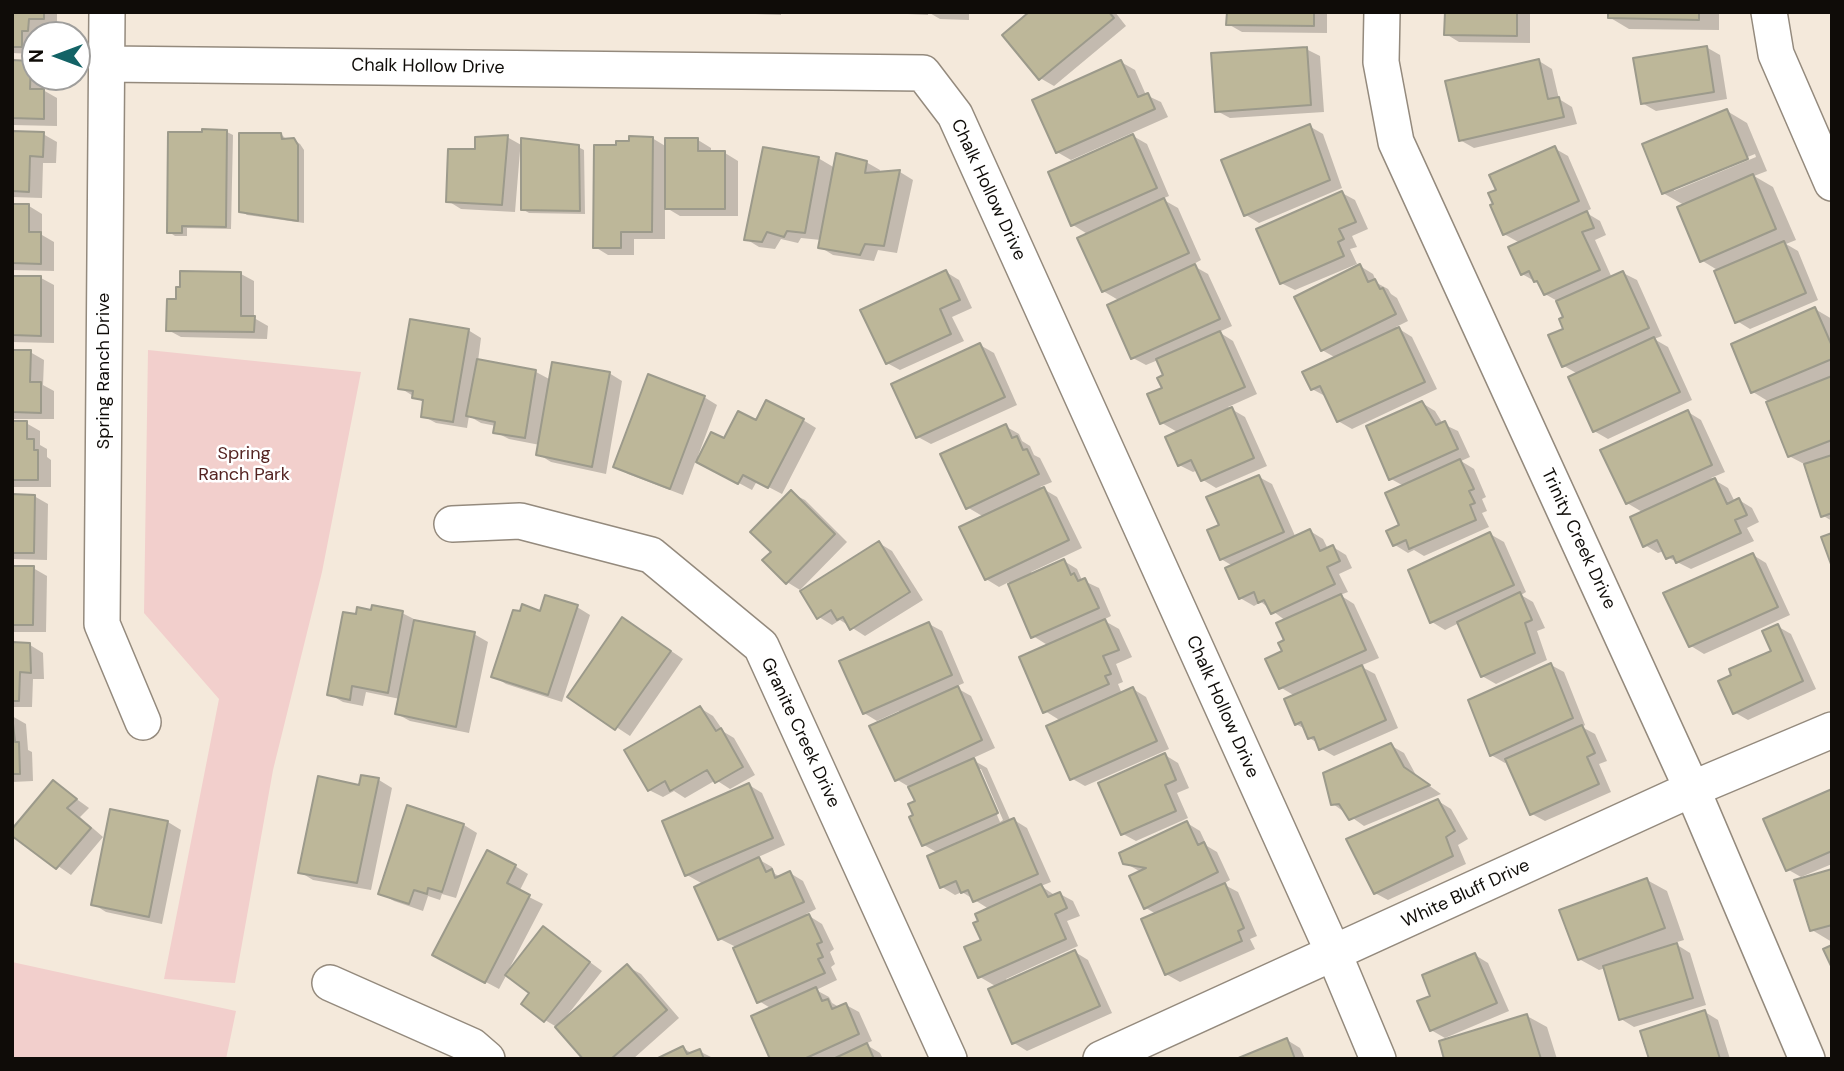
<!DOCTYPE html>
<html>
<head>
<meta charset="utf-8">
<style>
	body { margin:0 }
	#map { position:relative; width:1844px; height:1071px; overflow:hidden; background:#f4e9db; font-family:"DM Sans",sans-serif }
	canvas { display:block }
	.frame { position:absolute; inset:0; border:14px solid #0f0c08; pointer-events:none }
	.north { position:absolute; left:21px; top:21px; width:70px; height:70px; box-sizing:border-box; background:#fff; border:2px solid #9f9e9c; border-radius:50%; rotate:270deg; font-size:19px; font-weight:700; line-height:28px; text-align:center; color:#0f0c08 }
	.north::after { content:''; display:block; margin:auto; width:24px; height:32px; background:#136366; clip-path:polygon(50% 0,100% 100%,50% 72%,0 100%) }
</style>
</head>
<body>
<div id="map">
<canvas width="1844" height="1071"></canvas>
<div class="frame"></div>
<div class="north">N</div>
</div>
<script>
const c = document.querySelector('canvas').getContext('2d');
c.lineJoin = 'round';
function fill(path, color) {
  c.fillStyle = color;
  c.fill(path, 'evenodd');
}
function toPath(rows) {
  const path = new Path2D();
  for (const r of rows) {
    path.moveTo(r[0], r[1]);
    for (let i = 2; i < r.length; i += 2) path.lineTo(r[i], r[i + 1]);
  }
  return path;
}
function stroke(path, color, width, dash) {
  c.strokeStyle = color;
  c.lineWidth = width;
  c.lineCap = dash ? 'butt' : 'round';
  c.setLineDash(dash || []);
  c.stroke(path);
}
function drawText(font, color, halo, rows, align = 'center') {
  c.font = font + ' "DM Sans",sans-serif';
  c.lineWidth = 5;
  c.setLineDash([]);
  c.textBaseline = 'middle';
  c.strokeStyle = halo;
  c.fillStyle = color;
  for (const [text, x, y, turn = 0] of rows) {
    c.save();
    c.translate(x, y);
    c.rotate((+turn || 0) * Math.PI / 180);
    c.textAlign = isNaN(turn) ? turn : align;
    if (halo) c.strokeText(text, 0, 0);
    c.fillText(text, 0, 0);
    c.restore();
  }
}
const green = toPath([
	[148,350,361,372,322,572,273,770,235,983,164,979,219,699,144,613],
	[12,962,236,1011,226,1059,12,1059]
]);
const shadow = toPath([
	[12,12,57,12,57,26,42,26,41,35,35,35,35,54,12,53],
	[751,12,781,12,781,15,755,14],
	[796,12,854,12,854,14,798,13],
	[866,12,994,12,969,14,969,20,940,19,928,12,928,15],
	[1032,12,1115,12,1126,26,1054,86,1040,78],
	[1228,12,1327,12,1327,33,1242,32,1228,24],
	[1446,12,1530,12,1530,43,1459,42,1446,34],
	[1609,12,1719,12,1719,30,1629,29,1609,17],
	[1706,47,1720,55,1727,99,1656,111,1642,103],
	[1306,49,1320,56,1324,112,1230,118,1217,111],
	[1539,61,1552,69,1559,99,1572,107,1577,124,1474,148,1460,140],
	[12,62,30,62,35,65,35,77,43,77,43,90,57,98,57,126,12,125],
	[1121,62,1135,70,1146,95,1161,102,1168,117,1071,160,1057,152],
	[1727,111,1747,123,1767,171,1754,176,1773,187,1796,240,1786,244,1798,251,1818,300,1750,329,1737,321,1719,271,1701,260,1684,205,1663,193],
	[1755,154,1756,157,1674,191,1674,187],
	[1309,126,1323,134,1342,188,1259,223,1246,215],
	[227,132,233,135,231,229,187,228,187,236,175,236,169,232],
	[12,133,43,134,57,142,56,163,43,163,42,198,12,197],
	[281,134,287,140,294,140,300,144,304,150,304,223,247,215,241,211],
	[1133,136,1147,144,1169,196,1162,199,1178,208,1201,260,1192,265,1208,274,1232,326,1219,332,1233,341,1257,394,1228,407,1245,417,1267,466,1216,488,1203,480,1198,470,1193,472,1179,465,1179,433,1162,423,1165,376,1158,360,1146,365,1133,358,1120,301,1103,291,1089,235,1073,225],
	[507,137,523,146,578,147,584,150,585,214,529,213,522,209,523,151,520,151,515,212,461,209,448,201,477,150],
	[652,138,667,147,698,140,711,148,711,153,725,153,738,161,738,216,680,216,665,207,665,239,634,239,634,255,608,255,595,247,618,147],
	[1554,148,1568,156,1591,209,1585,212,1600,221,1606,235,1595,240,1612,278,1623,273,1637,280,1662,336,1654,339,1668,347,1692,400,1608,439,1594,431,1578,374,1564,366,1565,318,1559,302,1545,294,1540,284,1522,274,1520,243,1504,234],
	[818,158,835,168,866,162,880,170,879,174,900,172,913,180,897,253,878,250,874,261,833,255,820,247,821,240,801,238,798,243,781,239,775,249,759,247,746,239],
	[1342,193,1355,200,1368,229,1352,236,1357,247,1350,249,1357,264,1295,290,1281,283],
	[12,206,29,206,42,214,42,235,54,242,54,271,12,270],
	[1360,266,1373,274,1377,283,1388,289,1391,294,1397,298,1408,321,1396,327,1412,337,1437,389,1352,429,1338,421,1325,396,1312,389,1336,358,1322,350],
	[946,272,959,280,972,308,952,317,964,341,900,370,887,363],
	[182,273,241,274,254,281,254,318,268,326,267,339,181,337,168,330,182,289],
	[12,277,41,278,54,285,54,343,12,342],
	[1815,309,1832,319,1832,521,1822,515,1806,465,1789,456,1771,403,1753,392],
	[468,330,481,338,478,361,536,372,551,380,609,373,622,381,606,474,551,462,538,454,540,445,509,439,495,432,496,426,481,423,469,416,467,428,436,423,423,416,425,403,400,388],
	[980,345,994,353,1017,405,931,444,918,437],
	[12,352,30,352,44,360,43,385,54,391,54,419,12,419],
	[704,397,717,405,698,456,700,457,757,423,803,420,816,428,782,494,757,481,752,490,696,460,683,495,628,474,615,466],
	[1422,403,1435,411,1443,424,1458,431,1470,457,1461,461,1474,469,1486,497,1482,499,1487,511,1482,513,1489,527,1424,556,1414,550,1408,553,1395,545,1401,526,1404,486,1391,479],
	[1688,412,1701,420,1725,472,1711,478,1728,488,1735,502,1739,500,1752,508,1759,522,1747,528,1754,541,1691,569,1667,557,1664,551,1658,553,1645,545,1644,513,1627,503],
	[12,423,26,423,40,431,40,445,47,449,47,457,51,460,51,487,12,487],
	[1005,426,1019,434,1022,441,1030,446,1034,455,1040,458,1052,482,1040,487,1057,497,1082,548,1031,572,1033,575,1064,561,1077,569,1082,580,1099,588,1111,616,1103,620,1119,629,1132,657,1116,664,1123,682,1118,684,1122,694,1133,689,1146,697,1169,749,1085,786,1071,778,1061,721,1045,711,1049,646,1033,636,1009,582,999,587,986,579,984,517,967,507],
	[1259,477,1272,484,1296,538,1310,531,1323,539,1328,549,1333,547,1346,555,1352,568,1339,574,1348,592,1340,595,1354,604,1379,658,1360,666,1375,674,1398,728,1334,756,1320,748,1318,743,1309,738,1305,729,1296,724,1295,696,1280,687,1286,621,1261,602,1254,606,1240,598,1233,566,1221,559,1221,526],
	[791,493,805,500,847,542,800,590,787,582,773,552],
	[12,496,34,496,48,504,47,560,12,559],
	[1490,534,1504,542,1526,592,1521,595,1533,602,1545,628,1537,631,1547,660,1496,684,1482,676,1459,623,1445,630,1432,622,1411,571],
	[879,543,892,551,923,600,865,636,840,620,832,625,819,617],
	[1753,555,1766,563,1790,615,1704,654,1691,646],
	[12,568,33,568,47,576,46,632,12,632],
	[577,607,590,615,562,702,506,684,493,676,541,613],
	[402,613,416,620,474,634,488,642,469,733,410,721,397,714,400,699,366,692,363,706,343,702,329,694,357,616],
	[929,624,942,631,964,683,955,687,971,696,995,748,971,759,987,768,1011,822,1014,820,1027,828,1051,882,1041,886,1056,896,1060,894,1073,901,1080,916,1067,921,1078,946,1006,979,1007,982,1075,952,1088,960,1112,1013,1027,1051,1014,1043,997,987,980,977,989,909,962,892,955,895,942,887,938,853,924,845,915,816,917,802,911,788,896,779,899,711,877,721,864,713],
	[977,769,981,769,1003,820,1000,822],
	[1777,626,1791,634,1816,689,1748,720,1734,712,1773,651],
	[636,627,683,659,630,736,569,696],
	[12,644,30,645,43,653,44,679,33,679,32,707,12,707],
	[1551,665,1564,672,1585,725,1582,727,1595,734,1607,761,1599,764,1611,792,1545,821,1532,814,1508,761,1505,763,1491,755],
	[700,708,713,716,724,732,734,738,755,775,730,789,716,780,685,798,674,791,663,797,649,790],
	[12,716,26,724,28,750,32,752,33,781,12,782],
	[1390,745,1404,753,1417,777,1441,794,1364,826,1333,804],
	[1165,755,1178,763,1189,788,1177,793,1188,818,1136,841,1123,834],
	[363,777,379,780,392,788,371,890,313,880,300,872,361,787],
	[53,782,89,808,80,817,103,837,71,875,12,834],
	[749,785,762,793,785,845,756,858,772,867,775,874,781,877,790,873,803,881,816,909,806,914,822,924,834,949,830,952,835,964,831,967,837,980,816,990,829,997,832,1003,839,1007,846,1005,859,1012,872,1041,865,1044,880,1053,883,1059,772,1059,772,1009,759,1001,734,946,720,939,703,884,687,875],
	[1832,791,1832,864,1801,877,1787,869],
	[1438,801,1451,809,1468,839,1458,845,1466,864,1388,900,1375,893],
	[408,808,464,825,477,833,456,898,442,894,440,900,428,896,423,911,394,901,380,893],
	[168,822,181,830,162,924,106,912,93,904],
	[1187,823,1200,831,1207,846,1217,852,1230,880,1223,884,1238,892,1257,936,1250,939,1255,949,1180,982,1166,974,1156,914,1146,908,1141,872,1125,863],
	[515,866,528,874,519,892,543,904,507,973,544,928,602,971,566,1017,628,967,641,974,679,1018,633,1059,585,1059,560,1029,545,1020,532,993,507,974,499,989,448,962],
	[1832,871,1832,942,1812,930],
	[1647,880,1667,891,1684,940,1674,943,1690,953,1706,1005,1634,1027,1621,1019,1606,968,1599,970,1579,959],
	[1475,955,1488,963,1509,1011,1445,1038,1431,1030,1432,997],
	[1705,1012,1718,1020,1730,1059,1651,1059],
	[1527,1016,1547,1027,1557,1059,1446,1059],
	[1287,1040,1300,1048,1305,1059,1241,1059],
	[683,1048,693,1054,699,1051,713,1058,660,1059]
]);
const building = toPath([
	[12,12,44,12,44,19,29,19,28,31,22,31,22,47,12,47,12,12],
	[1029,12,1109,12,1114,18,1039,80,1002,35,1029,12],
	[1227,12,1314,12,1314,26,1226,25,1227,12],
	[1445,12,1517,12,1517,36,1444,35,1445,12],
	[1608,12,1699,12,1699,20,1608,18,1608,12],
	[1707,46,1714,92,1641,104,1633,58,1707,46],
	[1307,47,1311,105,1215,112,1211,53,1307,47],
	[1539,59,1548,99,1559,97,1564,117,1459,141,1445,81,1539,59],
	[12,60,31,61,30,89,44,89,44,119,12,118,12,60],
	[1121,60,1138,97,1148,93,1155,109,1056,153,1032,100,1121,60],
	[1727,109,1748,159,1662,194,1642,144,1727,109],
	[1310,124,1330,180,1244,216,1221,160,1310,124],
	[202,129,227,130,226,227,182,226,182,233,167,233,168,132,202,132,202,129],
	[12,131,44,132,43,157,30,156,29,192,12,191,12,131],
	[239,133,281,133,282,139,294,138,298,145,298,221,239,212,239,133],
	[1133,134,1157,188,1071,226,1048,172,1133,134],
	[508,135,502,205,446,202,448,149,475,149,475,137,508,135],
	[629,136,653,137,652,232,621,232,621,248,593,248,594,145,616,145,616,141,629,141,629,136],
	[521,138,579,145,580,211,521,210,521,138],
	[665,138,698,138,698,151,725,151,725,209,665,209,665,138],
	[1555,146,1579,201,1503,235,1490,205,1493,204,1488,193,1496,190,1489,175,1555,146],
	[763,147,819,157,805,233,787,231,784,237,767,232,762,242,744,240,763,147],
	[836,153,867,161,865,173,900,170,884,246,865,244,860,255,818,248,836,153],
	[1753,174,1776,229,1700,262,1677,207,1753,174],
	[1342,191,1356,222,1339,229,1344,239,1338,242,1344,256,1280,284,1256,229,1342,191],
	[1164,198,1189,253,1102,292,1077,238,1164,198],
	[12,204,29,204,29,232,41,232,41,264,12,263,12,204],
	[1587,211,1594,228,1582,232,1600,270,1544,295,1537,281,1534,282,1529,271,1521,275,1508,247,1587,211],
	[1784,241,1806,293,1735,323,1714,271,1784,241],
	[1195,264,1220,319,1131,359,1107,305,1195,264],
	[1360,264,1368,282,1375,279,1380,289,1383,288,1396,314,1321,351,1294,297,1360,264],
	[946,270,960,300,940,309,951,334,886,364,860,310,946,270],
	[180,271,241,272,241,316,255,316,254,332,166,331,167,299,176,299,176,287,180,287,180,271],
	[1623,271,1649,328,1562,367,1548,335,1563,329,1559,319,1563,317,1556,301,1623,271],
	[12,276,41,276,41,336,12,335,12,276],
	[1815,307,1832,346,1832,359,1751,393,1731,344,1815,307],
	[410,319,469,329,453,422,421,417,423,400,412,398,413,391,398,389,410,319],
	[1399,327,1425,382,1337,422,1320,386,1311,390,1302,372,1399,327],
	[1220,331,1245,387,1160,424,1147,394,1162,388,1157,378,1163,375,1156,359,1220,331],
	[1654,337,1680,392,1593,432,1568,377,1654,337],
	[980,343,1005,397,916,438,891,384,980,343],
	[12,350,31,350,30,382,41,382,41,413,12,412,12,350],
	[477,359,536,370,525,438,493,433,495,422,466,416,477,359],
	[552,362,610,372,592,467,536,455,552,362],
	[648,374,705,396,670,489,613,467,648,374],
	[1832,376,1832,440,1788,457,1766,402,1832,376],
	[766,400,804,419,768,488,743,475,738,484,696,462,711,432,724,438,738,411,756,420,766,400],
	[1422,401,1436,425,1445,421,1458,449,1389,480,1366,426,1422,401],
	[1232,407,1254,458,1201,481,1191,460,1178,466,1165,437,1232,407],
	[1688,410,1712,465,1626,504,1600,450,1688,410],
	[12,421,27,421,27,439,34,439,34,450,38,450,38,480,12,480,12,421],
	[1006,424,1012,438,1017,436,1023,450,1027,449,1039,474,966,509,940,454,1006,424],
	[1832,455,1832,513,1821,517,1804,464,1832,455],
	[1460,459,1474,489,1469,491,1475,503,1470,505,1476,520,1409,549,1406,540,1393,546,1386,531,1399,525,1385,493,1460,459],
	[1259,475,1284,532,1220,560,1207,530,1219,525,1206,497,1259,475],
	[1715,478,1727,504,1739,498,1747,515,1735,520,1741,533,1676,563,1673,556,1666,559,1657,540,1643,547,1630,517,1715,478],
	[1044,487,1069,540,985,580,959,527,1044,487],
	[791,490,835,534,786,584,762,560,771,552,750,532,791,490],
	[12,494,35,495,34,553,12,553,12,494],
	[1310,529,1320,551,1333,545,1340,561,1327,567,1335,584,1271,614,1264,600,1258,603,1254,592,1239,599,1225,568,1310,529],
	[1490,532,1514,585,1430,623,1408,570,1490,532],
	[1832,533,1832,567,1821,537,1832,533],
	[879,541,910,592,850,630,843,617,837,620,831,610,817,619,800,591,879,541],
	[1753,553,1778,607,1689,647,1663,593,1753,553],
	[1064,559,1071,575,1074,573,1078,581,1085,578,1099,608,1031,638,1008,584,1064,559],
	[12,566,34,566,33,625,12,625,12,566],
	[1520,592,1532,620,1525,623,1535,653,1481,677,1457,622,1520,592],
	[1341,594,1366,650,1279,689,1265,659,1282,651,1278,643,1284,640,1276,623,1341,594],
	[545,595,578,605,548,695,491,677,513,610,520,611,522,604,540,611,545,595],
	[372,605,403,611,388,693,352,686,350,700,327,695,343,612,356,614,357,607,371,610,372,605],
	[622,617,671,651,615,730,567,697,622,617],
	[1105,619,1119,650,1103,656,1111,674,1105,676,1109,684,1043,713,1019,657,1105,619],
	[414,620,475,632,456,727,395,714,414,620],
	[929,622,952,675,863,714,839,661,929,622],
	[1778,624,1803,681,1733,714,1718,681,1731,675,1729,669,1771,651,1762,631,1778,624],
	[12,642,30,643,31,673,20,672,19,701,12,701,12,642],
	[1551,663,1573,718,1490,756,1468,700,1551,663],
	[1362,665,1386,720,1319,750,1314,737,1308,739,1301,722,1295,725,1284,699,1362,665],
	[958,686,982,740,895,781,869,726,958,686],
	[1133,687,1157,741,1070,780,1046,726,1133,687],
	[700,706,716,731,721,728,743,767,715,783,707,770,670,791,665,781,648,791,624,750,700,706],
	[12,714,15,742,19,742,20,774,12,774,12,714],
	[1582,725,1595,753,1587,757,1599,784,1530,815,1505,759,1582,725],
	[1391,743,1404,767,1430,785,1349,820,1339,804,1331,805,1323,773,1391,743],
	[1165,753,1176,780,1165,785,1176,811,1121,835,1098,783,1165,753],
	[974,758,998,813,922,846,909,817,913,815,908,804,915,801,908,787,974,758],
	[361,775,379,778,357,883,298,873,318,776,359,785,361,775],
	[53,780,77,799,67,808,91,828,56,869,12,836,12,829,53,780],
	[749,783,773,838,685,876,662,821,749,783],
	[1832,789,1832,851,1786,871,1763,819,1832,789],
	[1438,799,1455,831,1446,837,1453,856,1374,894,1346,839,1438,799],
	[407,805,464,824,442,892,428,888,427,894,414,890,409,904,378,894,407,805],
	[110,809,168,821,149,917,91,905,110,809],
	[1014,818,1038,874,973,902,968,890,961,893,956,881,940,888,927,856,1014,818],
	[1187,821,1198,845,1204,842,1218,872,1144,909,1129,876,1146,868,1123,864,1119,853,1187,821],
	[487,850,516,865,507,883,530,895,485,983,432,955,487,850],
	[759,857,766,872,772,869,775,878,790,871,804,902,718,940,694,887,759,857],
	[1832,869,1832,925,1810,931,1794,880,1832,869],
	[1647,878,1665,928,1578,960,1559,910,1647,878],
	[1225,883,1244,928,1238,931,1242,941,1165,975,1141,919,1225,883],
	[1041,884,1048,897,1060,892,1067,908,1055,914,1066,939,978,978,964,947,981,940,973,923,978,921,975,914,1041,884],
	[809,914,822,942,817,944,823,957,818,959,825,973,757,1003,733,948,809,914],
	[543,926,590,962,544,1022,521,1004,529,993,505,975,543,926],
	[1677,943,1693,998,1619,1020,1603,966,1677,943],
	[1832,945,1832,968,1823,949,1832,945],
	[1075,950,1100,1006,1012,1044,988,989,1075,950],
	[1475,953,1497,1003,1430,1031,1417,1001,1430,996,1422,975,1475,953],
	[627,964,667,1010,611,1059,583,1059,555,1027,627,964],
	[816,987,822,1001,828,999,832,1009,846,1003,859,1034,804,1059,770,1059,751,1016,816,987],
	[1705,1010,1720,1059,1649,1059,1640,1031,1705,1010],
	[1527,1014,1541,1059,1444,1059,1439,1041,1527,1014],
	[1287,1038,1295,1059,1236,1059,1287,1038],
	[867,1043,874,1059,833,1059,867,1043],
	[683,1046,687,1054,700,1049,704,1059,656,1059,683,1046]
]);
const minor = toPath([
	[107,12,102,624,143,722],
	[1382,12,1381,62,1396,142,1692,789,1807,1059],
	[1769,12,1776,54,1832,183],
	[106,64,923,73,955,115,1334,954,1378,1059],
	[452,524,520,521,651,555,761,646,949,1059],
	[330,983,472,1046,487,1059],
	[1101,1059,1692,789,1832,730]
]);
const streetNames = [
	["Chalk Hollow Drive",428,67,1],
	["Chalk Hollow Drive",988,190,65],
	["Spring Ranch Drive",104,371,-90],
	["Trinity Creek Drive",1578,539,65],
	["Chalk Hollow Drive",1222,707,66],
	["Granite Creek Drive",800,733,65],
	["White Bluff Drive",1466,894,-25]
];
const parkNames = [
	["Spring",244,454],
	["Ranch Park",244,475]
];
fill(green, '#f2cfcc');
fill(shadow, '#0003');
fill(building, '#bdb799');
stroke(building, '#9c9a8b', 2);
stroke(minor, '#948a7d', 38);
stroke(minor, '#fff', 35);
drawText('18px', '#0f0c08', '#fff', streetNames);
drawText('18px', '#542422', '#fff', parkNames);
</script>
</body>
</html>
